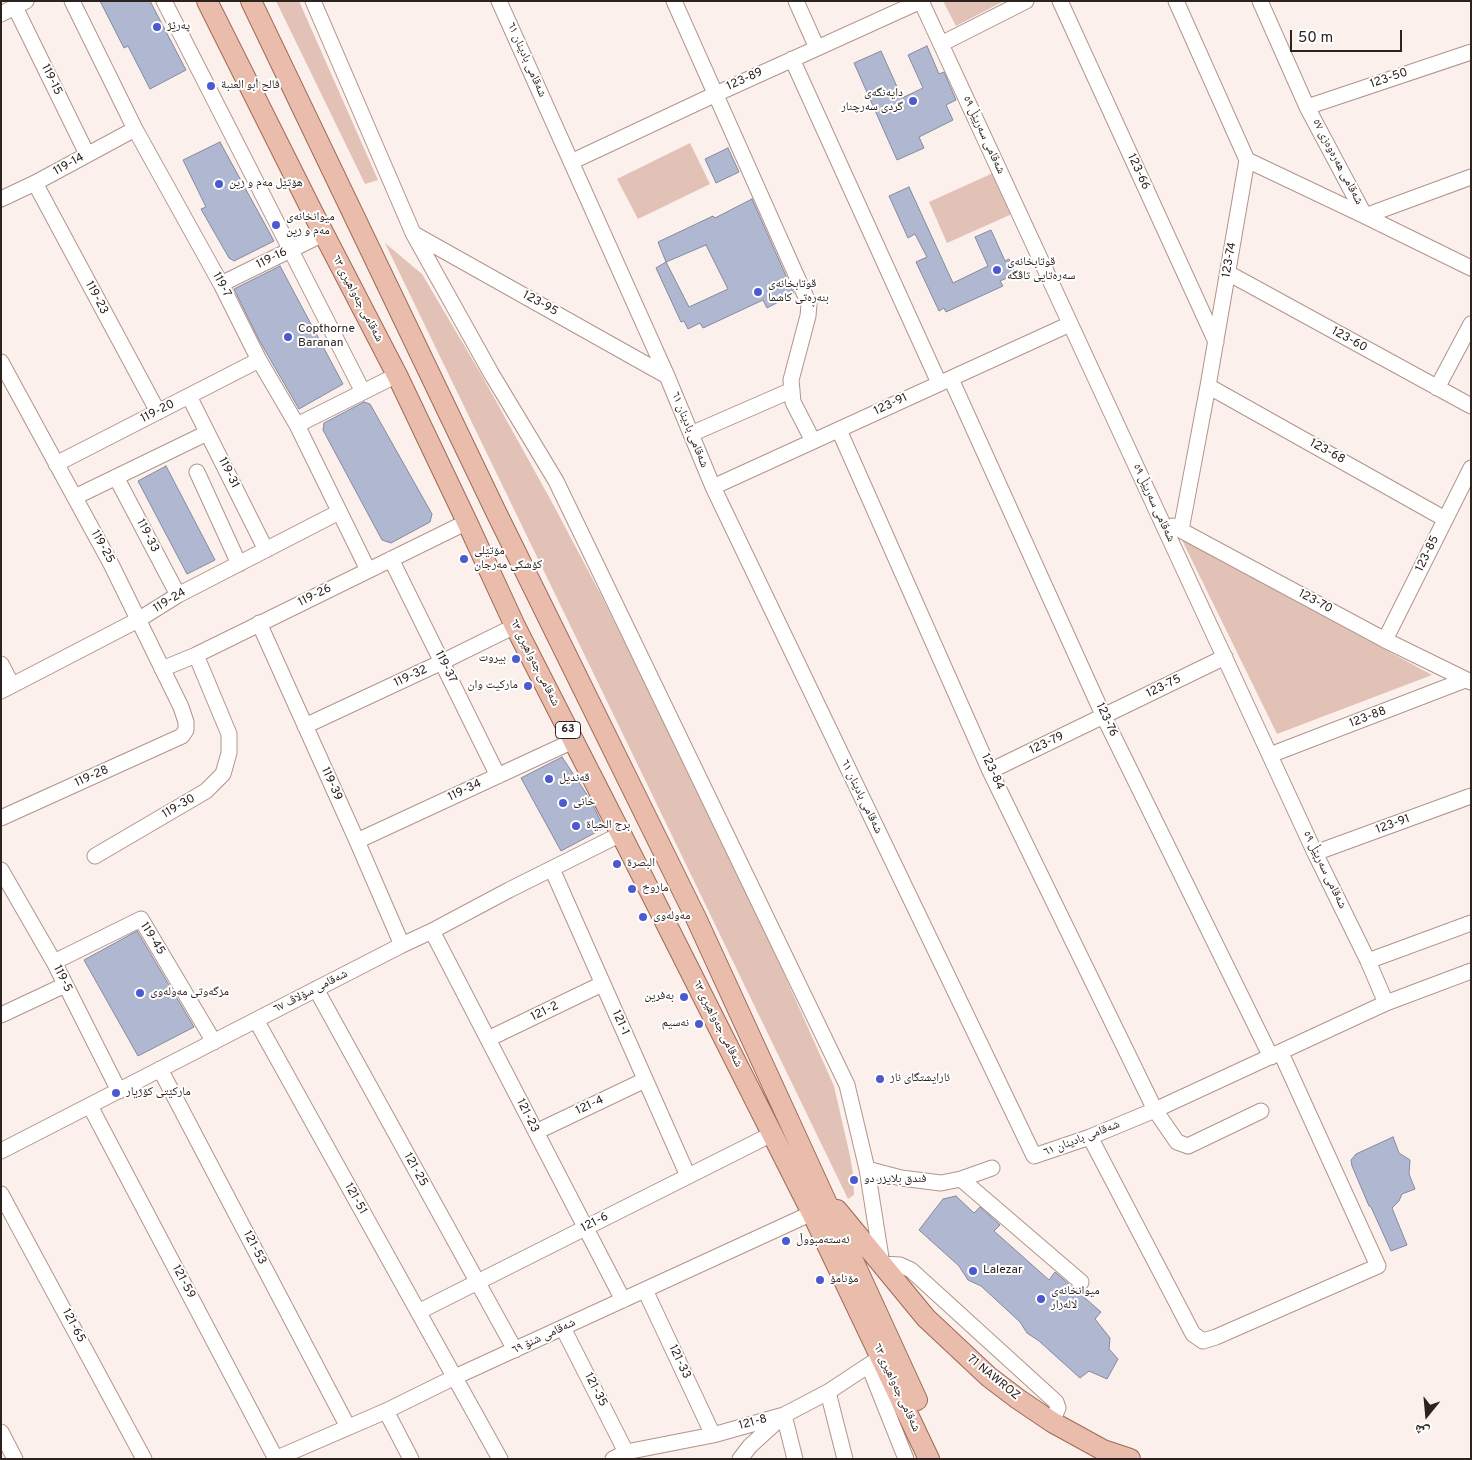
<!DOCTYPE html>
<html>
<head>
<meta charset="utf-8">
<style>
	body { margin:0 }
	#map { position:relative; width:1472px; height:1460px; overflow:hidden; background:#fcf0ec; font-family:Overpass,"Noto Naskh Arabic",sans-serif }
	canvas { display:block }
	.frame { position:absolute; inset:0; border:2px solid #2c221e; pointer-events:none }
	.north { position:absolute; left:1402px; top:1390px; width:50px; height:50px; -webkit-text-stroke:4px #fff; paint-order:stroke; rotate:197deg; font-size:14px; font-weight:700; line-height:20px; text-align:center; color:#2c221e }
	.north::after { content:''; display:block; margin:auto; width:18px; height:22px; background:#2c221e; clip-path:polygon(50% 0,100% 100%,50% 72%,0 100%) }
	.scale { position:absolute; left:1290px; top:30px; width:112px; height:22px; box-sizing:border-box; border:2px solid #2c221e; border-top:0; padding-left:6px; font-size:15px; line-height:18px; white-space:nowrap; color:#2c221e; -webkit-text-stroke:4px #fff; paint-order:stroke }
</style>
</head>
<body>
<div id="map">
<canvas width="1472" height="1460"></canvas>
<div class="frame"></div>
<div class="north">ش</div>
<div class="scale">50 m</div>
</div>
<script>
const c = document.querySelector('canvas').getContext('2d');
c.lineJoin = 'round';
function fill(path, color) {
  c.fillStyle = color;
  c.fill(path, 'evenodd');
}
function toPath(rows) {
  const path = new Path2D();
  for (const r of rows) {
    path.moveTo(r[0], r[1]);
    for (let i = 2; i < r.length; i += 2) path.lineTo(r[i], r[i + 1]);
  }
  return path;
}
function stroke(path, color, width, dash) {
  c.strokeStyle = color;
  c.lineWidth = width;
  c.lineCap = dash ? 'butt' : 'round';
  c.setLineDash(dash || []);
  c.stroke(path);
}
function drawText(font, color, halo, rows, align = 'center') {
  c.font = font + ' Overpass,"Noto Naskh Arabic",sans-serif';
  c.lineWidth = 4;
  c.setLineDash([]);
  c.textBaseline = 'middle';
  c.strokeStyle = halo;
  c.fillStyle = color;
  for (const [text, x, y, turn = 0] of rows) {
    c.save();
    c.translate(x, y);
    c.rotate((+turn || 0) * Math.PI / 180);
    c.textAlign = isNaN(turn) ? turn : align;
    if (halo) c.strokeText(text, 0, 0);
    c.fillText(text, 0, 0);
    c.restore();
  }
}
const green = toPath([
	[276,1,299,1,378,180,365,184],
	[943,1,1004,1,956,26],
	[690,143,710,184,638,219,617,179],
	[993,173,1012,214,947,243,929,202],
	[385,243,422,274,481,374,554,506,601,595,735,864,834,1086,850,1156,853,1174,854,1195,848,1199],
	[1182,540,1432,675,1277,734]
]);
const building = toPath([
	[100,1,150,1,186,70,150,89,128,46,124,48,100,1],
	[927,46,939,74,944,72,956,100,946,105,953,120,919,137,924,148,897,160,854,63,881,51,902,98,923,88,908,55,927,46],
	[220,142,274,241,234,261,229,258,201,209,206,207,183,160,220,142],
	[728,148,739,172,716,183,705,159,728,148],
	[909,187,953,283,988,266,975,237,991,230,1005,261,1009,259,1016,274,1000,281,1003,286,946,312,944,308,939,311,916,262,927,257,915,234,908,238,889,196,909,187],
	[752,199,794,294,767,308,763,300,703,328,700,323,688,329,684,321,681,322,656,268,666,262,658,242,713,216,715,218,752,199],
	[706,245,728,289,689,307,666,262,706,245],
	[280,266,343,384,299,409,259,340,234,289,280,266],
	[364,402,370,404,432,514,430,522,391,543,382,540,323,430,324,423,364,402],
	[166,466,215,560,187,574,138,481,166,466],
	[562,757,590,799,604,828,561,851,521,778,562,757],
	[137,931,194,1027,138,1056,84,960,137,931],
	[1393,1137,1399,1153,1410,1160,1409,1174,1415,1189,1402,1194,1399,1201,1392,1208,1407,1245,1391,1251,1371,1207,1369,1206,1352,1166,1351,1160,1356,1154,1393,1137],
	[956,1196,974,1213,980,1207,1000,1225,994,1231,1049,1280,1055,1272,1101,1312,1095,1319,1110,1338,1109,1349,1118,1359,1107,1379,1089,1371,1080,1378,1039,1341,1027,1333,1020,1322,981,1286,968,1280,959,1266,919,1230,943,1199,956,1196]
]);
const minor = toPath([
	[72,1,135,129,221,284,259,360,297,425,368,570],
	[164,1,363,392],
	[313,1,413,233,491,373,556,481,847,1085,867,1169,882,1264,900,1265,911,1270,1056,1402,1058,1408,1052,1422],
	[499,1,667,376,713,487,1034,1156,1090,1137,1155,1110,1386,1003,1471,971],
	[674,1,809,304,808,316,791,380,793,402,813,441],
	[796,1,817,48],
	[921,1,1315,853,1368,961,1386,1003],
	[1060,1,1216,342],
	[1176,1,1247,160,1208,386,1181,530],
	[1260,1,1307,107,1365,216,1471,268],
	[15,7,87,154],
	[1,14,26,1],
	[941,44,1026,1],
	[792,59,939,383],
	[1307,107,1471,52],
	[1247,160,1365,216,1471,177],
	[571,162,716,94,921,1],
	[35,183,158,412],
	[1,199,35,183,135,129],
	[414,234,667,376],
	[1228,273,1471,406],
	[221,284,323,234],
	[1,362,111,564,181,707,186,722,186,730,182,736,1,818],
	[951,379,1104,717,1271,1057],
	[1208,386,1445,519],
	[1437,388,1471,324],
	[189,396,266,550],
	[297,425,397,375],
	[839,430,990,771,1155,1110,1177,1142,1188,1146,1261,1111],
	[691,434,792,390],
	[56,464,259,360],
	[197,472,239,564],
	[116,477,178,595],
	[713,487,1070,324],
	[75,497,207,433],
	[1173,526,1385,640,1471,682],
	[391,559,498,776],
	[259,623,357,841,402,945],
	[1385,640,1471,468],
	[1,664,12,685],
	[162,669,196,655,467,522],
	[1,691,138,620,178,595,339,512],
	[305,726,442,662,515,626],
	[1270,755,1465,680],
	[990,771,1225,657],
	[357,841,573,741],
	[1315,853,1471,796],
	[95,856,206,791,223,774,229,753,229,734,196,655],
	[552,869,688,1176],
	[1,870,54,962,119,1091],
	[432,931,623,1300],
	[1368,961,1471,923],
	[54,962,141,919,214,1042],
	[316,989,515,1350],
	[1,1015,65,985],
	[256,1020,500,1459],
	[488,1039,602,984],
	[160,1069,348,1427],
	[90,1106,276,1459],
	[536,1132,645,1080],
	[1090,1137,1193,1334,1203,1341,1216,1337,1378,1266,1281,1053],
	[1,1151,402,945,432,931,509,890,621,834],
	[867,1169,901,1178,941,1183,961,1179,992,1168],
	[961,1179,1081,1282],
	[1,1194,144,1459],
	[645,1290,713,1435],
	[418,1312,772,1134],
	[563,1328,626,1452],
	[869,1366,906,1459],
	[828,1392,845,1459],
	[386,1411,411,1459],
	[1,1432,15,1459],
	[275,1459,386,1411,455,1377,812,1213],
	[613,1459,626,1452,713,1435,784,1415,828,1392,881,1357],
	[740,1459,750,1446,784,1415,795,1459]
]);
const major = toPath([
	[207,1,313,213,397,375,467,522,515,626,621,834,812,1213,929,1459],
	[251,1,496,512,696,918,917,1400],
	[837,1210,926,1318,989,1377,1018,1399,1052,1422,1103,1450,1130,1459]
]);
const markers = [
	[157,27,5,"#4c5acf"],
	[211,86,5,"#4c5acf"],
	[913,101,5,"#4c5acf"],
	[219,184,5,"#4c5acf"],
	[276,225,5,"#4c5acf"],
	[997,270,5,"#4c5acf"],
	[758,292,5,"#4c5acf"],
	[288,337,5,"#4c5acf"],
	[464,559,5,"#4c5acf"],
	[516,659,5,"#4c5acf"],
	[528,686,5,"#4c5acf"],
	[549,779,5,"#4c5acf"],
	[563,803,5,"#4c5acf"],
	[576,826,5,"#4c5acf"],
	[617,864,5,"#4c5acf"],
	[632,889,5,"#4c5acf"],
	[643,917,5,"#4c5acf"],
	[140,993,5,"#4c5acf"],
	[684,997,5,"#4c5acf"],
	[699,1024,5,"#4c5acf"],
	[880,1079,5,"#4c5acf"],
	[116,1093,5,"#4c5acf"],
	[854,1180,5,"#4c5acf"],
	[786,1241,5,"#4c5acf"],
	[973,1271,5,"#4c5acf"],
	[820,1280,5,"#4c5acf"],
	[1041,1299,5,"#4c5acf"]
];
const shields = [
	[568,730,25]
];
const shieldNames = [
	["63",568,730]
];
const poiNames = [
	["پەرێژ",167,27],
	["فالح أبو العنبة",221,86],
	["دایەنگەی",903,94,"right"],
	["گردی سەرچنار",903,108,"right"],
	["هۆتێل مەم و زین",229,184],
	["میوانخانەی",286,218],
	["مەم و زین",286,232],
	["قوتابخانەی",1007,263],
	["سەرەتایی تاڤگە",1007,277],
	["قوتابخانەی",768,285],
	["بنەڕەتی کاشما",768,299],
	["Copthorne",298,330],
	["Baranan",298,344],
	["مۆتێلی",474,552],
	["کۆشکی مەرجان",474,566],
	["بیروت",506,659,"right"],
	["ماركيت وان",518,686,"right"],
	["قەندیل",559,779],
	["خانی",573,803],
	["برج الحياة",586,826],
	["البصرة",627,864],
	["مازوخ",642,889],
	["مەولەوی",653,917],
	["مزگەوتی مەولەوی",150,993],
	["بەفرین",674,997,"right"],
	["نەسیم",689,1024,"right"],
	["ئارایشتگای ناز",890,1079],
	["مارکێتی کۆژیار",126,1093],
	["فندق بلايزر دو",864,1180],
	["ئەستەمبووڵ",796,1241],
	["Lalezar",983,1271],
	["مۆنامۆ",830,1280],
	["میوانخانەی",1051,1292],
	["لالەزار",1051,1306]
];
const streetNames = [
	["شەقامی بادینان ٦١",526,60,66],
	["123-50",1389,79,-19],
	["119-15",51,80,64],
	["123-89",745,80,-24],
	["شەقامی سەرپێڵ ٥٩",983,135,65],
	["شەقامی هەرەوەزی ٥٧",1337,162,62],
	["119-14",69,165,-29],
	["123-66",1138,172,65],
	["119-16",272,259,-26],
	["123-74",1230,260,-80],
	["119-7",221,285,62],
	["119-23",96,298,62],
	["شەقامی جەواهیری ٦٣",357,299,62],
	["123-95",540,304,29],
	["123-60",1349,340,29],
	["123-91",891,405,-25],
	["119-20",158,412,-27],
	["شەقامی بادینان ٦١",689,430,68],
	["123-68",1327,452,29],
	["119-31",228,473,64],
	["شەقامی سەرپێڵ ٥٩",1153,503,65],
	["119-33",147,536,63],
	["119-25",102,547,61],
	["123-85",1428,554,-64],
	["119-26",315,596,-26],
	["119-24",170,601,-31],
	["123-70",1315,602,28],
	["شەقامی جەواهیری ٦٣",534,663,63],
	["119-37",445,667,64],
	["119-32",411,677,-25],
	["123-75",1164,687,-26],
	["123-88",1368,718,-21],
	["123-76",1106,720,65],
	["123-79",1047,744,-25],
	["123-84",992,772,65],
	["119-28",92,777,-24],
	["119-39",331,784,66],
	["119-34",465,791,-25],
	["شەقامی بادینان ٦١",861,797,64],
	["119-30",179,807,-30],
	["123-91",1393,825,-20],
	["شەقامی سەرپێڵ ٥٩",1324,870,64],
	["119-45",152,939,58],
	["119-5",62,979,64],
	["شەقامی سۆلاڤ ٦٧",311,992,-27],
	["121-2",545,1012,-26],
	["121-1",620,1023,66],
	["شەقامی جەواهیری ٦٣",717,1024,63],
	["121-4",590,1106,-25],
	["121-23",527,1116,63],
	["شەقامی بادینان ٦١",1082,1139,-21],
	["121-25",415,1170,61],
	["121-51",355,1199,61],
	["121-6",595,1223,-27],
	["121-53",254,1248,62],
	["121-59",183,1282,62],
	["121-65",73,1326,62],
	["شەقامی شنۆ ٦٩",544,1337,-25],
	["121-33",679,1362,65],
	["71 NAWROZ",993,1378,39],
	["شەقامی جەواهیری ٦٣",896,1388,65],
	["121-35",595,1390,63],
	["121-8",753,1423,-15]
];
fill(green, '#e2c2b6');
fill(building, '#b0b7d0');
stroke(building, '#8389a0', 1);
stroke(minor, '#b0958b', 17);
stroke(major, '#9e6a55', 22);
stroke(minor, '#fff', 15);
stroke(major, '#eabcab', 20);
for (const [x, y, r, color] of markers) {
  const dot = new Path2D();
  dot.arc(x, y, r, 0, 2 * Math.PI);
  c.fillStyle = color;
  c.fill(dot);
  stroke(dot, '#fff', 2);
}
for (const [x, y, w] of shields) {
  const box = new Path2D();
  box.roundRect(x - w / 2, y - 8.5, w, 17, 4);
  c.fillStyle = '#fff';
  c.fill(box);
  stroke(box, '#2c221e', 1);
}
drawText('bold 11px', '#2c221e', null, shieldNames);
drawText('12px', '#2c221e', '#fff', poiNames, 'left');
drawText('12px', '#2c221e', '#fff', streetNames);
</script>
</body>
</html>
